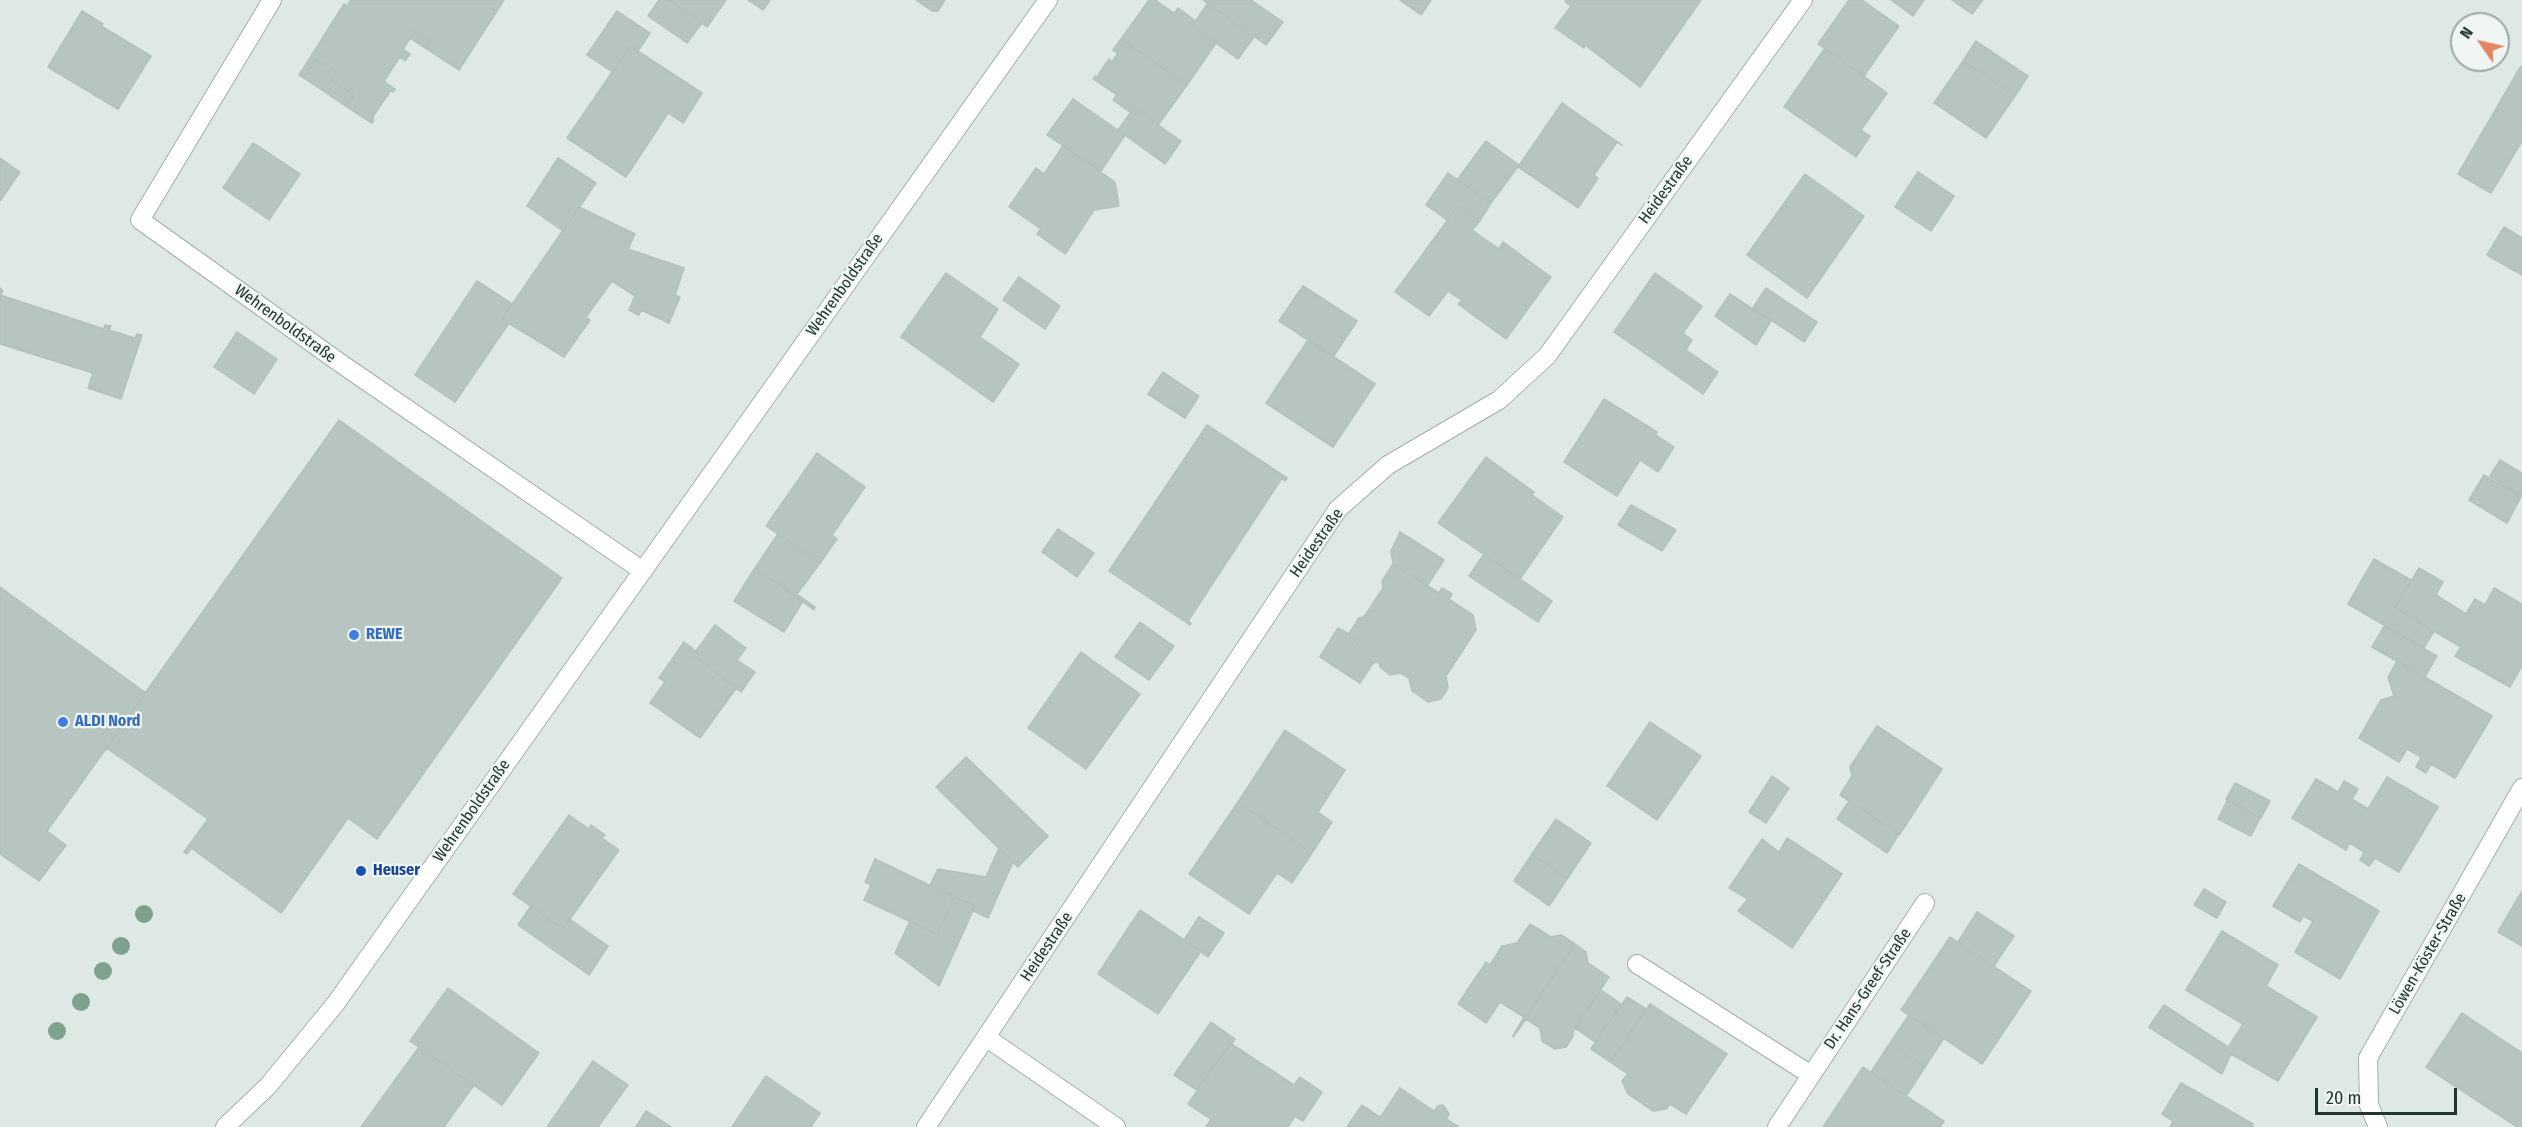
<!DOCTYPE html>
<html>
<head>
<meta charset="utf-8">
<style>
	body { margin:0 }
	#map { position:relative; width:2522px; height:1127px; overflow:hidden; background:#dee8e4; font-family:"Fira Sans Condensed",sans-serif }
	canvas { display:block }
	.north { position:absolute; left:2450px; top:12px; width:60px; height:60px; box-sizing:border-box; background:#eef5f2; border:2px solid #9ca9a5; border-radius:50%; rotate:304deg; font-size:16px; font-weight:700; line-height:24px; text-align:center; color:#213631 }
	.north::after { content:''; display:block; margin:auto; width:21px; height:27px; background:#e38561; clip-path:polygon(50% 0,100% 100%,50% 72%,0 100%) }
	.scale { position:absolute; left:2315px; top:1088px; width:142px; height:27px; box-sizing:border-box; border:3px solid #213631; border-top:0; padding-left:8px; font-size:18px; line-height:21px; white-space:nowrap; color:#213631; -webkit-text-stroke:4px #eef5f2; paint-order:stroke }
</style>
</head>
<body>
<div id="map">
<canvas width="2522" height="1127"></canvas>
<div class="north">N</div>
<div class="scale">20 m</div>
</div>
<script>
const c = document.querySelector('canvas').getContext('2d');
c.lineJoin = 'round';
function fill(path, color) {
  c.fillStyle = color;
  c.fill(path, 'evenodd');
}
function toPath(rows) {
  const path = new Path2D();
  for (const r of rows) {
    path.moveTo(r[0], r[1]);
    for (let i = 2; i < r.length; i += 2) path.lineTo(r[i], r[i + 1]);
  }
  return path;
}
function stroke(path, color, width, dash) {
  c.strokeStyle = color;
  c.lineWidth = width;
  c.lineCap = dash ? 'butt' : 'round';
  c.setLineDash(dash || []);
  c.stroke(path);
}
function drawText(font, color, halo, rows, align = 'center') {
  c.font = font + ' "Fira Sans Condensed",sans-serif';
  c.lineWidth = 4.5;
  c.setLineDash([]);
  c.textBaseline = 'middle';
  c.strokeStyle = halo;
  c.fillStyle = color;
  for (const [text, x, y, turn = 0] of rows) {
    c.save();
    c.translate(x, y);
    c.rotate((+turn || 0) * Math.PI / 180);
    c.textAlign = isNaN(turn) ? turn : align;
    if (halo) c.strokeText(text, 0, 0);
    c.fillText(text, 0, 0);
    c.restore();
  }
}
const building = toPath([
	[351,0,504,0,459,70,427,49,431,42,415,31,403,49,410,54,405,61,400,57,384,81,395,89,393,92,391,90,372,118,374,120,372,123,344,105,346,102,349,103,354,95,332,81,337,72,316,59,304,78,299,75,344,4,347,6,351,0],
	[659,0,669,0,702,23,687,43,648,16,659,0],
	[669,0,726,0,707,27,669,0],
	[748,0,770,0,763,10,748,0],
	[916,0,945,0,938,11,932,11,916,0],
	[1149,0,1155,0,1174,13,1178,8,1196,21,1192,26,1216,43,1187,85,1121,39,1149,0],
	[1203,0,1251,0,1283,22,1266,45,1203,0],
	[1400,0,1431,0,1421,15,1400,0],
	[1566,0,1701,0,1640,87,1585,45,1584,48,1555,28,1571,6,1565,2,1566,0],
	[1849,0,1862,0,1899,26,1864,76,1818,44,1849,0],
	[1891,0,1924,0,1913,16,1891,0],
	[1952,0,1983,0,1972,14,1952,0],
	[1208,3,1254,37,1238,59,1192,26,1208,3],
	[82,11,103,24,101,26,151,56,118,109,48,67,82,11],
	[617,11,650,33,638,51,630,46,613,72,587,55,617,11],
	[415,31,431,42,427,49,410,38,415,31],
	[1121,39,1187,85,1158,125,1134,108,1131,113,1113,100,1117,95,1093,79,1095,76,1097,77,1109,59,1112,62,1118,53,1113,50,1121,39],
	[1976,41,2028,76,2015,96,1963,61,1976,41],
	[630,46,702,93,683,123,668,113,626,177,567,138,630,46],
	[1825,48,1887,93,1861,130,1870,136,1856,157,1784,107,1825,48],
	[316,59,337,72,332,81,354,95,349,103,346,102,344,105,304,78,316,59],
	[1963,61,2015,96,1986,138,1934,103,1963,61],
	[2521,66,2522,141,2491,193,2458,174,2521,66],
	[1073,99,1125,135,1101,171,1047,135,1073,99],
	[1562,103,1622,145,1617,142,1594,175,1598,178,1578,208,1518,167,1562,103],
	[1134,108,1181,141,1165,164,1118,130,1134,108],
	[1486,141,1519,165,1491,203,1457,180,1486,141],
	[253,143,300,174,269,220,223,188,253,143],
	[1063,146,1115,182,1119,206,1094,210,1065,254,1037,234,1041,229,1009,207,1036,168,1044,174,1063,146],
	[0,158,20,172,0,201,0,158],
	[558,158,596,183,563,231,527,206,558,158],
	[1918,172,1954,196,1931,231,1895,207,1918,172],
	[1448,173,1491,203,1479,222,1458,206,1447,220,1426,205,1448,173],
	[1805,174,1864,216,1807,298,1747,255,1805,174],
	[1458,206,1479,222,1472,230,1499,249,1503,242,1551,277,1506,339,1458,304,1462,300,1448,291,1429,316,1395,292,1458,206],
	[579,207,635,234,628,249,684,268,675,295,680,297,669,323,641,310,639,315,629,310,635,296,612,281,586,317,590,320,564,357,502,319,579,207],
	[2504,227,2522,238,2522,275,2487,255,2504,227],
	[946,273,998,309,980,337,1019,364,993,402,901,337,946,273],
	[1655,273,1702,306,1683,333,1692,340,1686,350,1718,372,1703,394,1614,332,1655,273],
	[1019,277,1060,306,1045,329,1003,300,1019,277],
	[477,281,512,304,502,319,509,323,455,402,415,375,477,281],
	[1303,286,1357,321,1333,357,1279,321,1303,286],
	[0,288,3,291,0,295,104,329,105,325,111,326,109,330,135,338,137,334,142,335,121,399,88,388,93,373,0,344,0,288],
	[1766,288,1817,322,1804,342,1753,308,1766,288],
	[1730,294,1771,321,1756,345,1715,316,1730,294],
	[237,332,277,359,254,394,214,367,237,332],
	[1308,340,1375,384,1333,447,1266,403,1308,340],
	[1163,372,1199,396,1185,418,1148,394,1163,372],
	[1604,399,1657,432,1656,435,1674,447,1658,472,1640,460,1617,496,1564,462,1604,399],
	[339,420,562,578,377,839,348,818,281,913,191,848,187,854,184,852,208,819,108,749,104,751,339,420],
	[1207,425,1287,478,1285,481,1282,478,1188,621,1191,623,1190,625,1109,571,1207,425],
	[817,453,865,487,832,535,837,539,820,563,766,526,817,453],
	[1486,457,1534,492,1532,495,1563,517,1520,579,1438,523,1486,457],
	[2500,460,2522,473,2522,496,2490,476,2500,460],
	[2484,475,2521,497,2507,523,2469,500,2484,475],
	[1631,505,1676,530,1662,551,1618,525,1631,505],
	[1058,529,1094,553,1077,577,1042,552,1058,529],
	[1400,532,1444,560,1427,586,1393,564,1391,551,1400,532],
	[778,534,820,563,797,594,815,607,814,610,755,568,778,534],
	[1484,554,1552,601,1538,622,1469,576,1484,554],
	[2374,559,2411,580,2395,608,2434,631,2424,648,2348,604,2374,559],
	[1393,564,1439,593,1442,588,1452,594,1449,599,1473,615,1476,630,1446,676,1448,688,1441,699,1428,702,1412,691,1409,678,1400,673,1390,675,1380,667,1379,662,1373,663,1349,634,1359,618,1364,617,1383,588,1382,581,1393,564],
	[755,568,803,601,784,632,734,601,755,568],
	[2419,568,2443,582,2436,595,2466,614,2475,599,2485,605,2494,588,2522,604,2522,666,2510,687,2455,656,2461,647,2395,608,2419,568],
	[0,587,146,693,47,831,66,845,39,881,0,854,0,587],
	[1140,622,1174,646,1149,680,1115,657,1140,622],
	[715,625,746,648,737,660,755,672,741,692,695,657,698,653,696,651,715,625],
	[2384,626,2437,656,2425,677,2372,647,2384,626],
	[1338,628,1349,634,1373,663,1360,683,1320,657,1338,628],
	[684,642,698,653,695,657,737,687,700,738,650,703,665,682,659,678,684,642],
	[1081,652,1140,694,1086,769,1028,728,1081,652],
	[2397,661,2492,716,2455,778,2431,764,2426,773,2416,767,2421,757,2407,749,2399,762,2359,738,2381,700,2394,696,2388,677,2397,661],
	[1650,722,1701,756,1657,820,1607,786,1650,722],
	[1877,726,1942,769,1900,834,1840,795,1852,776,1850,767,1877,726],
	[1285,730,1345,770,1318,812,1332,822,1312,853,1238,802,1285,730],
	[966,757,1048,836,1018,867,936,787,966,757],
	[1772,776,1789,788,1766,823,1749,812,1772,776],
	[2387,777,2438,807,2399,872,2375,858,2369,866,2360,860,2364,852,2350,843,2346,850,2292,818,2316,779,2338,792,2344,781,2358,789,2352,799,2368,809,2387,777],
	[2235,783,2270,801,2261,818,2226,799,2235,783],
	[1849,801,1899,834,1887,853,1837,819,1849,801],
	[2227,801,2260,818,2251,836,2218,819,2227,801],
	[1238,802,1312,853,1292,883,1277,873,1249,914,1189,874,1238,802],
	[569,815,589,829,591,825,605,835,602,838,619,850,563,929,513,894,569,815],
	[1556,819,1591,843,1567,879,1532,854,1556,819],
	[1787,838,1842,874,1792,948,1738,911,1748,899,1729,888,1762,839,1779,852,1787,838],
	[999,848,1013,862,988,918,972,910,975,906,930,885,938,869,986,877,999,848],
	[1532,854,1567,879,1549,906,1514,881,1532,854],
	[875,859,954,897,937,934,864,900,871,885,865,882,875,859],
	[2299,864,2379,911,2340,979,2295,952,2313,921,2303,916,2300,922,2273,906,2299,864],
	[2204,889,2226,902,2217,918,2194,905,2204,889],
	[2522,891,2522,946,2498,932,2522,891],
	[954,897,975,906,939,986,895,953,910,921,937,934,954,897],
	[531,906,563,929,571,920,608,946,589,975,518,925,531,906],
	[1140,910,1201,951,1158,1014,1098,974,1140,910],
	[1977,912,2014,936,1994,966,1958,942,1977,912],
	[1199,917,1224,933,1208,957,1184,940,1199,917],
	[1530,924,1551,937,1561,935,1575,944,1513,1036,1524,1017,1500,1002,1486,1023,1458,1004,1486,962,1490,965,1502,946,1517,943,1530,924],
	[2222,931,2278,965,2266,986,2317,1017,2278,1081,2226,1051,2243,1024,2186,990,2222,931],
	[1950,937,2031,991,1982,1064,1901,1010,1950,937],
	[1575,944,1586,952,1588,963,1609,977,1573,1031,1573,1036,1566,1047,1555,1049,1542,1041,1540,1028,1526,1019,1513,1037,1575,944],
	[448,988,539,1053,502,1105,410,1041,448,988],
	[1601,990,1621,1004,1595,1042,1575,1028,1601,990],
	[1627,997,1646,1009,1610,1062,1591,1049,1627,997],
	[1650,1004,1727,1054,1686,1114,1670,1104,1666,1109,1653,1111,1628,1094,1622,1081,1628,1074,1610,1062,1650,1004],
	[2164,1005,2228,1047,2226,1051,2231,1054,2222,1074,2149,1027,2164,1005],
	[2462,1013,2522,1053,2522,1127,2517,1127,2426,1067,2462,1013],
	[1909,1015,1944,1038,1925,1067,1890,1043,1909,1015],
	[1211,1022,1235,1039,1197,1090,1174,1075,1211,1022],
	[1230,1043,1294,1085,1300,1077,1322,1092,1303,1121,1295,1116,1288,1127,1206,1127,1211,1119,1188,1104,1230,1043],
	[1890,1043,1925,1067,1906,1096,1871,1072,1890,1043],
	[419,1047,474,1085,444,1127,361,1127,419,1047],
	[593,1061,628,1085,598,1127,547,1127,593,1061],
	[1863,1067,1944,1121,1940,1127,1823,1127,1863,1067],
	[766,1076,820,1113,811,1127,732,1127,766,1076],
	[2181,1083,2253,1124,2252,1127,2170,1127,2173,1121,2162,1114,2181,1083],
	[1400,1088,1434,1111,1438,1106,1443,1105,1449,1114,1446,1119,1459,1127,1374,1127,1400,1088],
	[1362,1105,1380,1117,1374,1127,1347,1127,1362,1105],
	[646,1111,671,1127,636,1127,646,1111]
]);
const minor = toPath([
	[272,0,140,220,343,365,643,571],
	[1637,964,1811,1075],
	[987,1038,1116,1127],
	[225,1127,268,1086,336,1003,1048,0],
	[926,1127,1338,509,1388,465,1499,400,1547,356,1803,0],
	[1777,1127,1925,903],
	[2378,1127,2369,1105,2368,1058,2522,788]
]);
const trees = [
	[144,914],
	[121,946],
	[103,971],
	[81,1002],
	[57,1031]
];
const markers = [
	[354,635,6,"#3f7fe0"],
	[63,722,6,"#3f7fe0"],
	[361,871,6,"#1a4fb4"]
];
const streetNames = [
	["Heidestraße",1666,190,-54],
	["Wehrenboldstraße",845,285,-55],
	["Wehrenboldstraße",285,324,36],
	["Heidestraße",1317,543,-55],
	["Wehrenboldstraße",472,811,-55],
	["Heidestraße",1047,947,-56],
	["Löwen-Köster-Straße",2428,954,-60],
	["Dr. Hans-Greef-Straße",1868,989,-56]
];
const shopNames = [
	["REWE",366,635],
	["ALDI Nord",75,722]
];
const transitNames = [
	["Heuser",373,871]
];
fill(building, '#b7c5c0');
stroke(building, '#b2c1bb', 1.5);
stroke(minor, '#a2afab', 20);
stroke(minor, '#fff', 18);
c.fillStyle = '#7ea28e';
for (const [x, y] of trees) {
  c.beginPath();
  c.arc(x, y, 9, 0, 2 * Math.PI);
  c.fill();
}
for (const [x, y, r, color] of markers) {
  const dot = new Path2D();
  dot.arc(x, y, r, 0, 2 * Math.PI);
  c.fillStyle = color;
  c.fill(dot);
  stroke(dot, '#eef5f2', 2);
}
drawText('16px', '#213631', '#eef5f2', streetNames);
drawText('bold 16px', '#366cbe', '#eef5f2', shopNames, 'left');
drawText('bold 16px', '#164399', '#eef5f2', transitNames, 'left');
</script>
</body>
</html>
